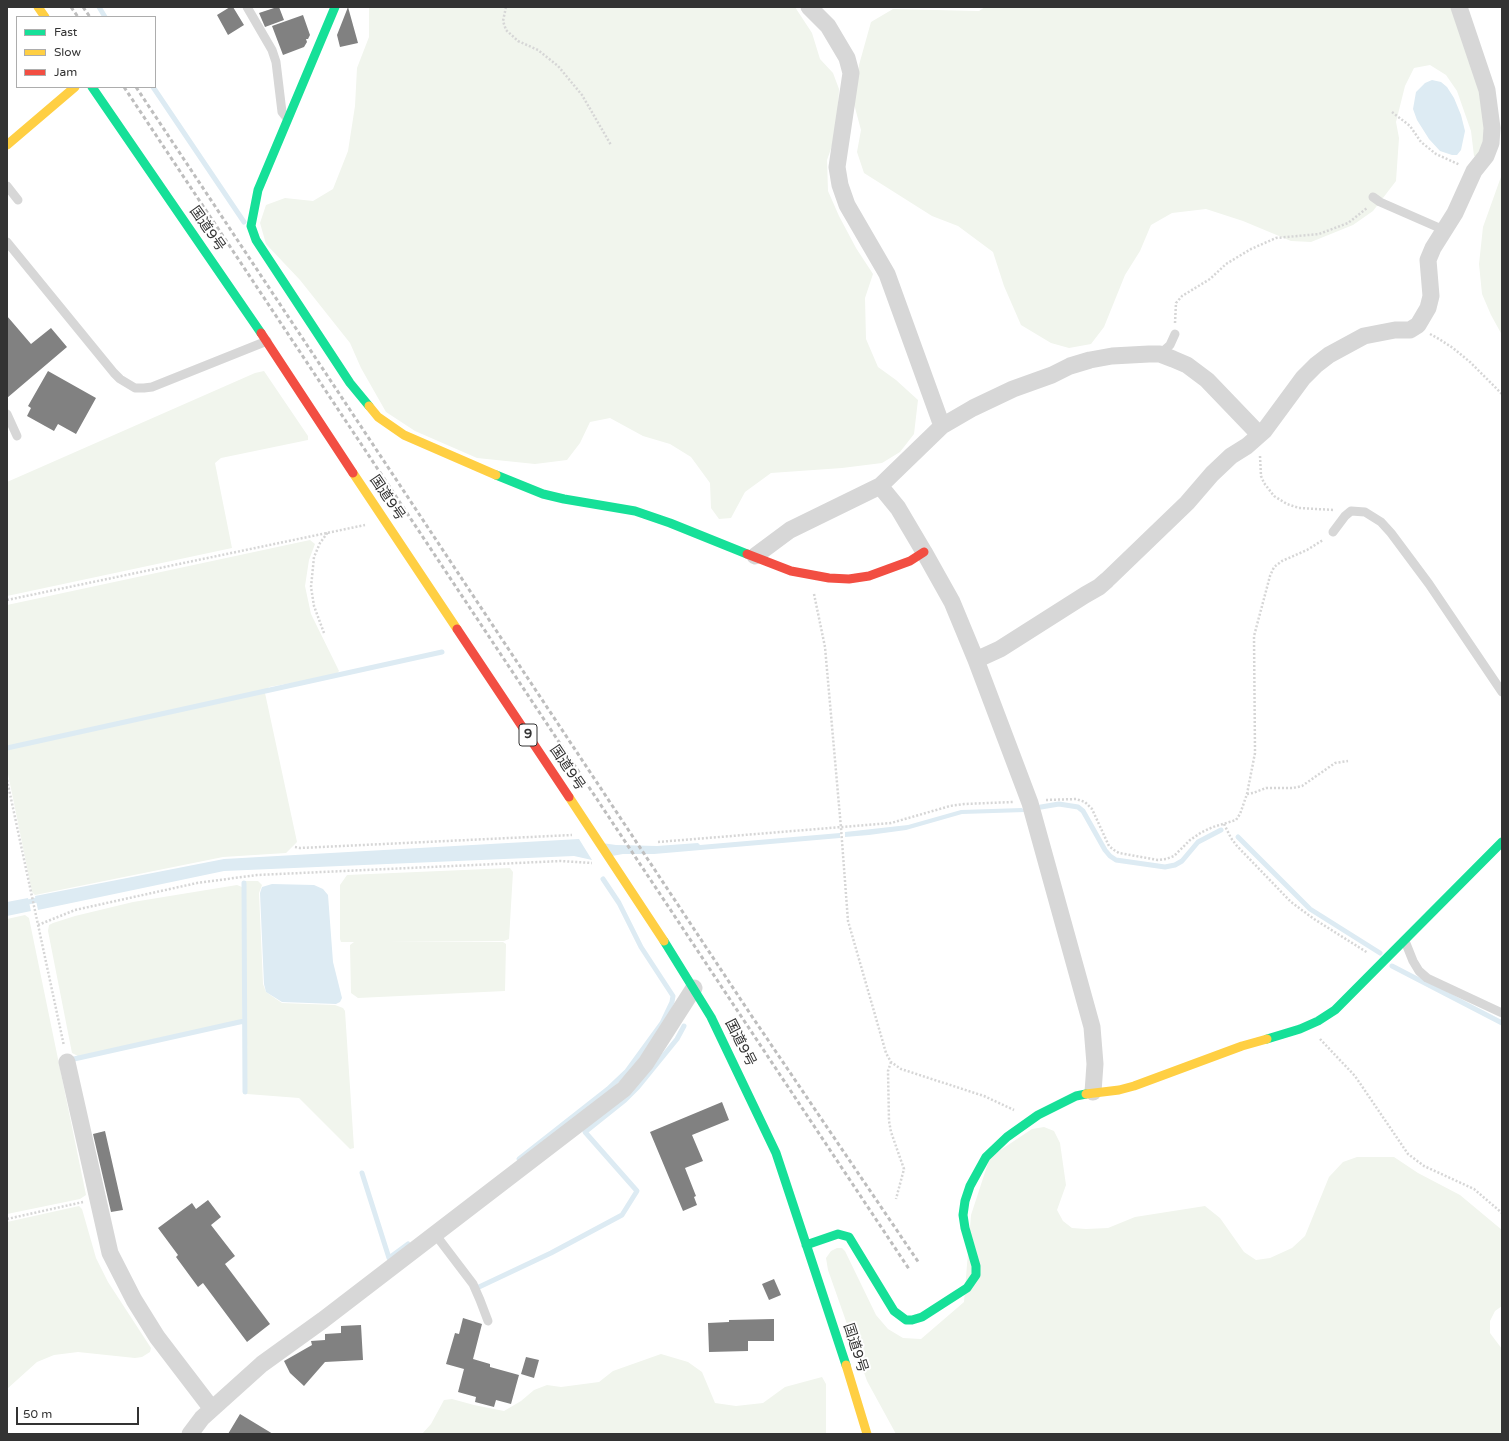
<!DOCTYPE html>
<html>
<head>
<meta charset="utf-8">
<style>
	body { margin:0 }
	#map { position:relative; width:1509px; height:1441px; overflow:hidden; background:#fff; font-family:"Varela Round",sans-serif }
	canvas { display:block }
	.frame { position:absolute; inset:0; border:8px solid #333; pointer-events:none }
	.legend { position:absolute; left:16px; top:16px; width:140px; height:72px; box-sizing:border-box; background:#fff; border:1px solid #adadad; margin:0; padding:5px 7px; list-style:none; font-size:12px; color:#333 }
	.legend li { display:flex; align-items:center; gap:8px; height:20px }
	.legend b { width:20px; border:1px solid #adadad }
	.scale { position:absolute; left:16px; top:1407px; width:123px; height:18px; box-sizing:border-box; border:2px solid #333; border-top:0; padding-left:5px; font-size:12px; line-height:14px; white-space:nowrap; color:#333; -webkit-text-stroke:3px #fff; paint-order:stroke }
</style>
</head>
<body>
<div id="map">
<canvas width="1509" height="1441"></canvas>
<div class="frame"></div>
<ul class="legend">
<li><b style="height:5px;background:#16e098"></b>Fast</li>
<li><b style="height:5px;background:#ffcf43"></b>Slow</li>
<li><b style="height:5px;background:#f24e42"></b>Jam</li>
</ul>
<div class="scale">50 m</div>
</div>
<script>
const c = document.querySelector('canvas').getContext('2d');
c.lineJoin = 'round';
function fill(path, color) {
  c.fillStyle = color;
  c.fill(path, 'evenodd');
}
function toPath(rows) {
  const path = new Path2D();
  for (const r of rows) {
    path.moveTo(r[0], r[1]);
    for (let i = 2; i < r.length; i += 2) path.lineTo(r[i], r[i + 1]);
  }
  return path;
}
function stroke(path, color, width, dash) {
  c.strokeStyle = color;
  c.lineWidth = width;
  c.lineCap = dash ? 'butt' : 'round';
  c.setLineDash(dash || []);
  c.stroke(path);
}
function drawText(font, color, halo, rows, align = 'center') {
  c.font = font + ' "Varela Round","Noto Sans JP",sans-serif';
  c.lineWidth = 4;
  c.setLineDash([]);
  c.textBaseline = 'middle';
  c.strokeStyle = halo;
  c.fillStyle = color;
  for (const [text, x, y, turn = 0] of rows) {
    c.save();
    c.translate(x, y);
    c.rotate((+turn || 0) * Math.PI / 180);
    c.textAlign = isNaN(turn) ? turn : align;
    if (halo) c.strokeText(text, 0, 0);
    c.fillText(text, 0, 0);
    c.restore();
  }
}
const green = toPath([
	[369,7,795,7,812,33,820,59,833,73,839,89,837,132,827,160,828,191,839,216,856,248,873,274,865,298,866,339,878,367,896,380,918,400,914,434,900,452,882,463,842,468,771,473,745,492,731,518,719,519,711,508,710,483,691,457,670,444,643,436,610,418,590,422,580,443,567,460,535,464,477,458,415,431,386,412,361,368,350,343,300,280,266,244,260,223,266,205,285,198,313,201,333,189,348,151,355,106,357,68,369,37],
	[985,7,1455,7,1465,31,1489,132,1477,158,1474,156,1471,131,1457,91,1446,75,1430,65,1414,68,1405,86,1396,122,1399,138,1396,181,1373,211,1353,225,1311,242,1291,241,1243,221,1206,209,1172,213,1151,225,1140,251,1125,275,1104,327,1091,344,1069,348,1051,343,1021,325,1004,286,993,252,958,226,932,216,864,173,857,152,861,130,854,104,859,65,871,22,893,9,979,11],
	[1502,174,1502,335,1491,315,1482,294,1479,264,1483,227],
	[264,371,308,436,308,440,221,458,215,463,232,548,7,596,7,482,255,373],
	[310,540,315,544,309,560,305,586,311,614,339,671,336,675,269,687,265,693,297,842,286,853,223,857,35,895,32,892,7,769,7,605],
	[510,868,513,872,509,939,504,941,385,942,503,942,506,944,505,991,358,998,351,993,350,945,354,942,341,942,340,939,340,885,347,875],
	[246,881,258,881,262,885,259,893,263,984,266,992,282,1003,335,1005,343,1008,345,1011,354,1148,350,1149,299,1098,247,1094,246,1093,245,883],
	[237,885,242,887,242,1020,80,1057,72,1053,48,931,49,925,53,923,75,916,133,902],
	[25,915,29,918,86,1195,80,1199,7,1214,7,919],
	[1044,1127,1054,1131,1060,1143,1066,1185,1057,1210,1063,1221,1072,1228,1086,1229,1108,1228,1135,1217,1205,1206,1220,1218,1244,1252,1256,1260,1270,1258,1292,1248,1305,1236,1329,1177,1343,1162,1357,1157,1394,1157,1418,1173,1460,1195,1502,1230,1502,1306,1495,1311,1490,1321,1490,1333,1502,1349,1502,1434,896,1434,867,1381,828,1270,826,1258,831,1251,837,1248,842,1248,845,1251,876,1315,888,1329,903,1338,921,1339,964,1302,971,1215,990,1157,1032,1129],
	[79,1206,82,1209,96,1258,108,1282,151,1348,150,1352,142,1357,135,1358,78,1352,54,1355,37,1362,7,1389,7,1222],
	[661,1354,688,1362,702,1372,715,1403,736,1406,763,1403,785,1387,822,1377,826,1384,826,1434,422,1434,431,1424,444,1400,452,1399,474,1405,504,1411,521,1401,534,1390,547,1385,561,1387,599,1382,613,1371]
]);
const water = toPath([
	[1432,80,1441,82,1447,87,1454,98,1461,115,1465,131,1461,150,1457,155,1452,155,1440,151,1429,139,1417,120,1413,109,1416,92,1425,83],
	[1022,808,1025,812,962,814,906,830,869,835,845,837,845,832,908,825,961,810],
	[840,833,840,838,654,854,623,854,612,856,602,843,616,845,657,846,698,843,700,845],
	[579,839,592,860,574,856,224,871,38,910,35,896,224,859],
	[272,884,314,885,323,889,328,895,333,962,342,998,340,1002,336,1004,282,1002,266,992,264,984,260,893,262,887],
	[28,898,31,911,7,916,7,902]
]);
const stream = toPath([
	[99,7,105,17],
	[153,87,244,222],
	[7,748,442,652],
	[1041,807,1059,804,1078,807,1083,811,1105,850,1110,856,1116,860,1165,867,1175,865,1182,861,1198,842,1221,830],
	[1238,837,1310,909,1380,953],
	[244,883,245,1092],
	[24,903,41,899],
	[1392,966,1502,1023],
	[74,1059,244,1021],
	[519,1159,608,1089,627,1071,662,1023,672,1002,673,996,641,947,619,903,603,879],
	[362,1173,389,1258,408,1244],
	[479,1287,551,1253,622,1215,637,1191,585,1132,625,1100,638,1087,677,1039,684,1026]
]);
const building = toPath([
	[230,7,233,7,244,25,228,35,217,15],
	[277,7,279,7,284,20,265,27,259,13],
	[348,7,358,43,340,47,337,35],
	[303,15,310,35,308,39,306,39,307,42,304,47,283,55,272,26],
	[7,316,31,344,51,328,67,347,7,398],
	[48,371,96,398,76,434,58,424,54,431,27,416,31,408,28,406],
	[722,1102,729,1120,692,1135,703,1161,685,1168,696,1196,694,1197,697,1205,683,1211,650,1132],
	[105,1131,123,1210,111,1212,93,1134],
	[208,1200,221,1217,211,1225,235,1256,225,1264,270,1324,247,1342,203,1283,198,1287,176,1257,178,1255,158,1228,192,1203,196,1209],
	[774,1279,781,1295,769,1300,762,1284],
	[463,1318,482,1324,473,1359,490,1364,490,1367,519,1375,511,1404,496,1400,494,1407,475,1402,476,1397,458,1392,464,1369,446,1364,455,1333,459,1334],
	[774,1319,774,1341,748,1341,748,1351,709,1352,708,1323,729,1322,729,1320],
	[361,1325,363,1360,325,1362,304,1386,290,1373,284,1361,312,1345,311,1341,325,1340,325,1334,341,1333,341,1326],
	[526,1357,539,1360,534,1378,521,1374],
	[240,1414,273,1434,228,1434]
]);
const path = toPath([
	[506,7,503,21,506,30,518,41,538,50,558,66,582,95,611,145],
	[1392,112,1410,126,1421,142,1436,154,1460,165],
	[1175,323,1176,303,1182,296,1210,279,1226,264,1251,249,1276,238,1319,234,1348,223,1367,208],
	[1430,334,1439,339,1453,348,1470,362,1502,394],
	[1260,456,1261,476,1264,483,1274,496,1287,504,1299,508,1334,510],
	[814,594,825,647,841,828,848,921,886,1053,891,1062,901,1069,984,1096,1014,1110],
	[7,600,365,525],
	[324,633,314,606,311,587,314,557,320,543,328,532],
	[7,780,64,1046],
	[1247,794,1253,793,1266,788,1293,788,1302,786,1335,763,1348,761],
	[1046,800,1076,799,1085,802,1092,809,1109,846,1114,850,1119,853,1158,860,1166,859,1174,856,1190,840,1202,832,1213,827,1236,820,1240,814,1247,794,1255,753,1254,636,1270,576,1274,567,1282,561,1307,550,1323,540],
	[1224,824,1231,838,1237,846,1291,902,1314,919,1368,953],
	[658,842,891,823,950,806,964,804,1013,802],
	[295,847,300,848,572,835],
	[38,925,75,910,197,883,257,875,561,861,592,863],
	[1320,1039,1355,1076,1408,1154,1424,1166,1474,1189,1502,1213],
	[891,1062,888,1071,889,1121,891,1132,904,1169,896,1199],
	[7,1219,83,1202]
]);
const lane = toPath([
	[247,7,272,50,276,62,282,112,286,117],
	[7,186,18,200],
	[1373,197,1380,202,1444,230],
	[7,242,114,373,120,379,135,388,144,388,152,387,267,341],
	[1160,354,1170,345,1175,334],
	[7,414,17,436],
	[1333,532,1345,516,1351,511,1365,512,1381,522,1391,533,1429,584,1502,692],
	[1405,941,1413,961,1419,971,1427,978,1502,1013],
	[435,1234,473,1284,480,1300,488,1321]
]);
const street = toPath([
	[809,7,828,26,847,58,851,73,837,167,840,185,847,205,887,274,942,426],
	[880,486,898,508,924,552,952,602,976,660,1030,803,1092,1027,1095,1064,1093,1092],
	[755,556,790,530,880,486,942,426,973,408,1013,389,1052,375,1070,366,1090,360,1112,356,1149,354,1160,354,1173,359,1187,365,1207,380,1255,430,1259,435],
	[976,660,1000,649,1085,595,1099,587,1107,580,1187,503,1212,474,1231,456,1247,446,1264,431,1303,378,1316,365,1329,355,1364,336,1395,330,1410,330,1418,325,1428,308,1431,296,1428,260,1433,248,1455,213,1474,171,1486,156,1491,143,1492,128,1487,90,1459,7],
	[67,1062,110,1253,134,1300,157,1337,212,1409],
	[190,1434,202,1418,262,1364,323,1320,624,1089,646,1063,694,988]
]);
const fast = toPath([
	[335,7,258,190,251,226,256,240,350,383,369,406],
	[92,87,261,333],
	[496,475,543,494,564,499,635,511,670,523,747,554],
	[664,941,711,1017,776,1153,846,1365],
	[1267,1039,1300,1029,1318,1021,1335,1010,1502,842],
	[806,1245,838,1234,849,1237,894,1311,906,1320,912,1320,922,1317,967,1288,976,1275,976,1266,965,1228,963,1215,965,1201,970,1186,986,1157,1007,1137,1038,1115,1076,1096,1086,1094]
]);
const slow = toPath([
	[38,7,45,17],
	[7,145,75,87],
	[369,406,378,417,404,435,496,475],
	[353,473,457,629],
	[569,797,664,941],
	[1086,1094,1119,1090,1134,1086,1242,1046,1267,1039],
	[846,1365,867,1434]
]);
const jam = toPath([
	[261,333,353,473],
	[747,554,791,571,829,578,849,579,869,576,910,561,924,552],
	[457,629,569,797]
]);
const rail = toPath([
	[71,7,78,17],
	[83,7,90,17],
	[124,87,909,1269],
	[136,87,749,1012,919,1263]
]);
const shields = [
	[528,735,18]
];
const shieldNames = [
	["9",528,735]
];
const streetNames = [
	["国道9号",207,229,55],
	["国道9号",387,498,56],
	["国道9号",567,768,56],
	["国道9号",740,1043,63],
	["国道9号",855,1348,72]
];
fill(green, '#f1f5ed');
fill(water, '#ddebf3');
stroke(stream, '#ddebf3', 5);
fill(building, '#818181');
stroke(path, '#d6d6d6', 2.5, [2, 2]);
stroke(lane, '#d7d7d7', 9);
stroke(street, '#d7d7d7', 17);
stroke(fast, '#16e098', 9);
stroke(slow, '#ffcf43', 9);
stroke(jam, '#f24e42', 9);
stroke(rail, '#bebebe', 3, [4, 3]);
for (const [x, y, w] of shields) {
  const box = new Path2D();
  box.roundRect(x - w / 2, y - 11, w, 22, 3);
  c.fillStyle = '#fff';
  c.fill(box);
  stroke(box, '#333', 1);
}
drawText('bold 13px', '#333', null, shieldNames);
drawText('14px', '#333', '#fff', streetNames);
</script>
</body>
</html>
